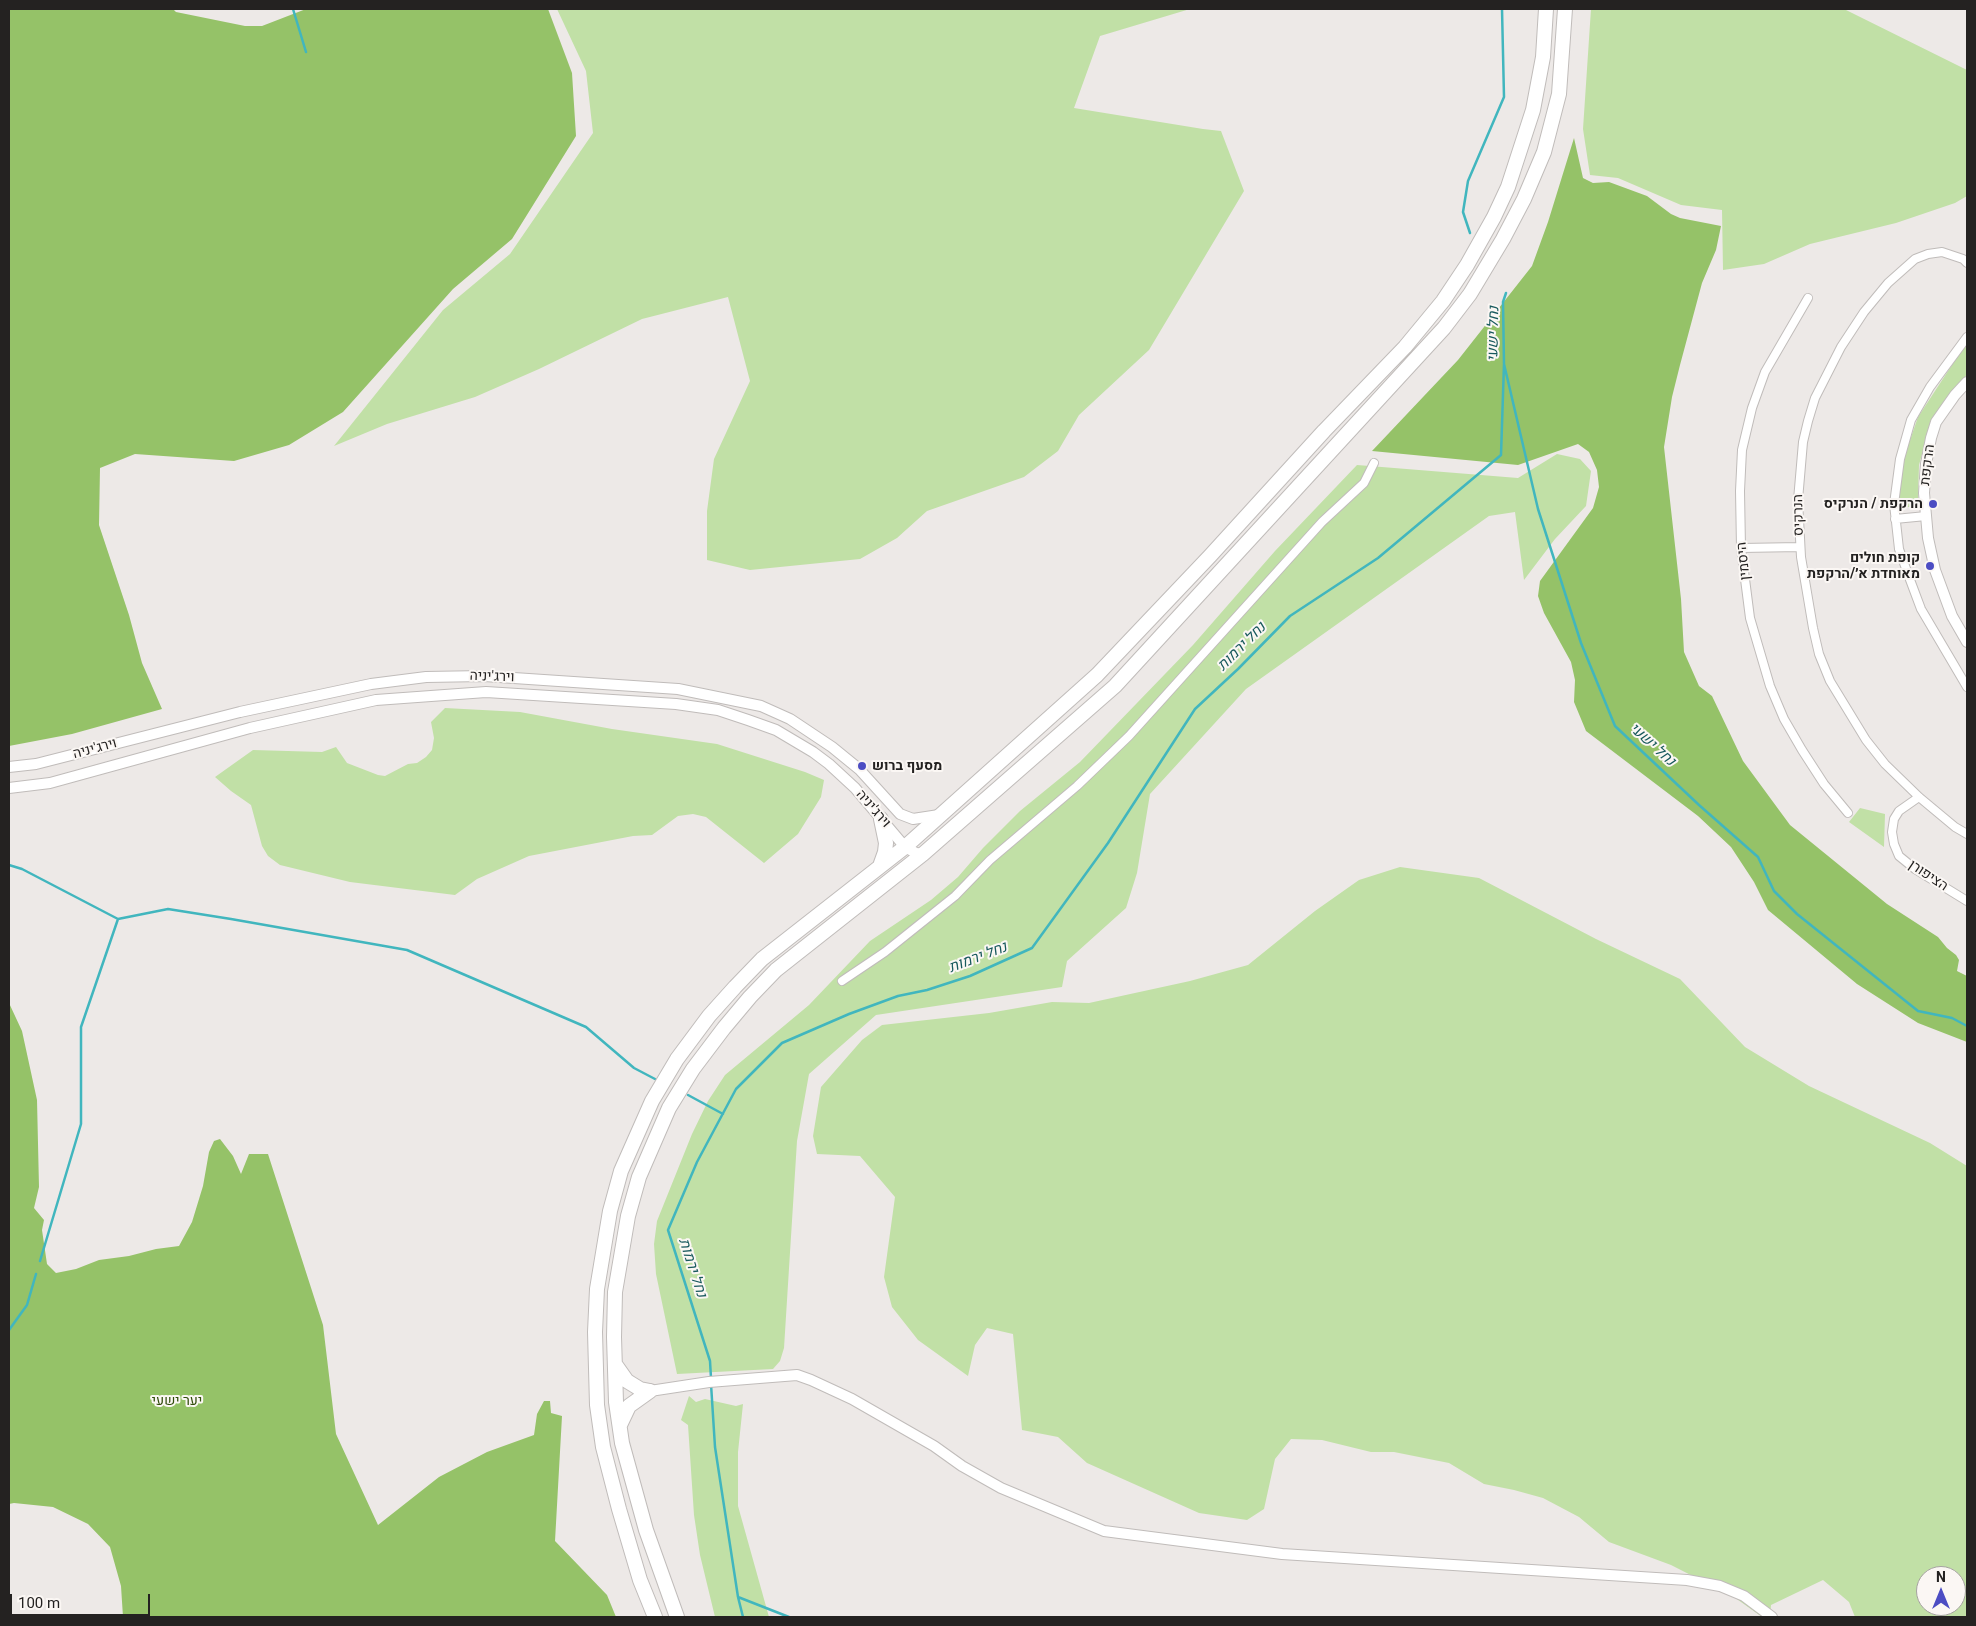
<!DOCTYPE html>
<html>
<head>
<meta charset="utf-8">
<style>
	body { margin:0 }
	#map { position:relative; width:1976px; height:1626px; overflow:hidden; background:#ede9e7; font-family:Roboto,sans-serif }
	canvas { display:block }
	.frame { position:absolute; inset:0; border:10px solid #242221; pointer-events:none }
	.north { position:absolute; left:1916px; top:1566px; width:50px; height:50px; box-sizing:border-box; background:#fbf7f4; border:1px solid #a5a2a0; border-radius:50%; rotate:0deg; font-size:14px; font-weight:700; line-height:20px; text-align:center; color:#242221 }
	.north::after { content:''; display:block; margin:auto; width:18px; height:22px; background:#4c4dc3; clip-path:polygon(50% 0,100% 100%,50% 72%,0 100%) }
	.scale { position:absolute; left:10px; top:1594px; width:140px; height:22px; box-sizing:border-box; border:2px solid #242221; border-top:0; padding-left:6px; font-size:15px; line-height:18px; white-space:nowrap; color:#242221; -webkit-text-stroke:4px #fbf7f4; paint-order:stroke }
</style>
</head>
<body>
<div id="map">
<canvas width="1976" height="1626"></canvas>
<div class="frame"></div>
<div class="north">N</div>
<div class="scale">100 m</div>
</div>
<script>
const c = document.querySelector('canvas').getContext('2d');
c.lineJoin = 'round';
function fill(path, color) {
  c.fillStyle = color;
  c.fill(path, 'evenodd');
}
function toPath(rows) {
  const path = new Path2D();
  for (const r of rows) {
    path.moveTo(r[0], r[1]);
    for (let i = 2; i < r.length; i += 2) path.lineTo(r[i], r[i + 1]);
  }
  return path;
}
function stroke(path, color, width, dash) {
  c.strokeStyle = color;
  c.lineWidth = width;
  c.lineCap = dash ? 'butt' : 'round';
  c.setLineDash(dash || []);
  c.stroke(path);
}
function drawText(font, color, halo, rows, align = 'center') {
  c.font = font + ' Roboto,Heebo,sans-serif';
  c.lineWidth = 4;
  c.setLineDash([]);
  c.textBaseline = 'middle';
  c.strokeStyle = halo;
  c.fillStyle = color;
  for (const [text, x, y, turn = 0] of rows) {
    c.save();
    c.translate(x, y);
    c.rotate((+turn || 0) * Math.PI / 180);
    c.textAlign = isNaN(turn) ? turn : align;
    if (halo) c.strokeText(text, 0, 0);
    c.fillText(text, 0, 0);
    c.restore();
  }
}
const green = toPath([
	[557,9,1190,9,1100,36,1074,108,1203,129,1221,131,1244,191,1149,350,1079,415,1058,451,1024,477,927,511,897,538,860,559,750,570,707,560,707,511,714,459,750,381,728,297,642,319,539,369,475,397,387,424,334,446,443,310,510,254,593,133,586,71],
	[1591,9,1844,9,1967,70,1967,196,1955,203,1896,223,1810,244,1764,264,1723,270,1722,210,1681,205,1618,178,1590,175,1583,129],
	[1967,342,1967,374,1934,421,1927,436,1919,465,1918,496,1919,506,1897,508,1900,469,1918,417],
	[1557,454,1580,459,1591,471,1586,506,1555,539,1524,580,1515,512,1489,516,1246,689,1150,794,1137,873,1126,908,1067,961,1062,987,876,1015,809,1074,797,1141,784,1348,780,1361,773,1369,677,1374,656,1274,654,1244,657,1221,692,1134,708,1101,725,1075,809,1005,870,941,931,900,958,877,983,848,1020,811,1080,762,1193,645,1275,551,1357,465,1518,478],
	[445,708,520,712,612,729,717,744,805,772,824,780,821,797,798,834,764,863,706,817,693,814,678,816,652,835,633,836,529,856,477,879,455,895,350,882,280,865,268,856,262,846,251,805,231,791,215,777,253,750,322,752,336,747,347,763,378,775,385,776,408,764,417,763,426,757,432,750,434,738,431,722],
	[1860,808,1885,814,1884,847,1849,822],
	[1400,867,1479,878,1596,939,1680,979,1745,1047,1809,1086,1930,1143,1967,1166,1967,1617,1855,1617,1849,1602,1823,1580,1771,1605,1770,1617,1762,1617,1734,1597,1671,1565,1609,1542,1579,1517,1543,1498,1514,1490,1484,1484,1449,1463,1394,1452,1371,1452,1322,1440,1291,1439,1275,1459,1264,1509,1247,1520,1199,1513,1087,1463,1058,1437,1022,1430,1013,1334,987,1328,975,1345,968,1376,918,1340,892,1307,884,1277,895,1197,860,1156,817,1154,813,1136,821,1087,862,1040,882,1025,989,1013,1052,1002,1089,1003,1190,981,1248,965,1315,911,1359,880],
	[1926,1576,1956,1576,1956,1606,1926,1606],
	[689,1396,696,1402,705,1399,736,1406,743,1404,738,1452,738,1506,769,1617,715,1617,700,1555,694,1515,688,1425,681,1420]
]);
const forest = toPath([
	[9,9,173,9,176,12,245,26,262,26,306,9,548,9,572,73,576,136,512,239,453,289,343,412,289,445,234,461,135,454,100,468,99,525,129,615,142,663,162,709,72,734,9,746],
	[1574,138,1583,178,1593,183,1609,182,1647,196,1671,214,1680,218,1721,226,1716,250,1702,283,1680,365,1672,397,1664,447,1681,599,1684,652,1699,686,1712,696,1743,761,1790,825,1887,904,1938,937,1947,948,1956,955,1959,960,1957,971,1967,976,1967,1042,1918,1023,1857,984,1768,910,1754,882,1731,847,1698,816,1586,731,1574,702,1575,680,1571,662,1544,613,1538,596,1540,581,1593,508,1599,487,1597,470,1589,452,1578,444,1518,465,1372,451,1458,360,1532,266,1548,222],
	[9,1003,22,1031,37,1100,39,1187,34,1208,44,1220,42,1230,47,1264,56,1273,76,1269,99,1260,129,1256,156,1249,179,1246,192,1222,203,1186,209,1152,214,1141,220,1139,233,1156,241,1174,249,1154,268,1154,323,1325,336,1434,378,1525,439,1477,487,1452,534,1435,537,1414,544,1401,550,1401,551,1413,562,1416,555,1541,607,1595,616,1617,123,1617,121,1586,110,1547,88,1524,53,1507,14,1503,9,1504]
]);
const stream = toPath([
	[293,9,306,52],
	[1470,233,1463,212,1468,181,1504,97,1502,9],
	[1506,293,1503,302,1504,364,1538,509,1581,643,1615,726,1699,805,1758,857,1774,891,1797,914,1918,1011,1952,1018,1967,1026],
	[9,865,22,869,118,919],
	[688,1095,723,1114],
	[40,1261,81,1124,81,1027,118,919,168,909,231,919,407,950,586,1027,634,1068,655,1079],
	[9,1330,27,1305,36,1274],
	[711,1378,710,1361,668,1230,697,1162,736,1089,782,1043,849,1014,898,996,927,990,970,976,1032,948,1108,843,1195,709,1238,669,1290,616,1378,558,1501,455,1504,364],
	[711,1384,715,1447,738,1597,743,1617],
	[738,1597,789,1617]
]);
const street = toPath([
	[1967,263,1963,259,1942,252,1928,254,1915,259,1888,283,1864,312,1841,347,1815,398,1808,421,1803,442,1798,500,1801,557,1813,628,1819,654,1830,681,1866,740,1885,764,1919,797,1955,827,1967,834],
	[1808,298,1765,372,1752,408,1742,450,1740,491,1741,548,1750,618,1770,686,1784,719,1802,750,1824,784,1848,813],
	[1967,337,1930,387,1911,420,1900,459,1894,504,1899,549,1909,577,1921,609,1967,687],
	[1895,519,1926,516],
	[1741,548,1800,547],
	[1919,797,1899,811,1894,819,1892,832,1894,844,1899,856,1915,869,1967,901],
	[842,981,885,952,955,896,990,860,1077,786,1129,736,1322,522,1364,483,1374,463]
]);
const secondary = toPath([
	[1967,382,1955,395,1936,422,1931,438,1926,464,1924,493,1928,538,1935,570,1952,616,1967,642],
	[9,767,36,764,240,712,371,684,426,677,484,676,678,689,761,706,790,719,832,747,859,769,900,814,913,819,939,815],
	[9,788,50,783,250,728,376,700,486,692,676,704,718,710,748,720,776,730,813,752,829,764,855,788,905,847,916,853,923,854],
	[650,1391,709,1382,797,1375,811,1380,852,1399,934,1446,962,1466,1001,1488,1104,1531,1282,1554,1687,1580,1720,1586,1744,1596,1772,1617]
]);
const highway = toPath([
	[880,866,885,852,886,843,881,819],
	[615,1364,627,1381,640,1389,650,1391],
	[620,1425,629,1406,650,1391],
	[655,1617,640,1580,619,1509,603,1447,597,1405,595,1332,597,1289,610,1211,621,1171,652,1101,677,1059,709,1016,735,987,762,959,905,847,1097,675,1210,556,1324,431,1405,347,1443,301,1467,265,1494,217,1508,187,1533,110,1543,57,1546,9],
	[677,1617,646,1530,622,1443,616,1402,614,1337,615,1292,628,1216,639,1177,669,1108,693,1069,724,1028,750,997,776,970,923,854,1115,686,1444,328,1470,294,1503,239,1524,199,1544,152,1559,94,1565,9]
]);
const markers = [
	[1933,504,5,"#4c4dc3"],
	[1930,566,5,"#4c4dc3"],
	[862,766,5,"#4c4dc3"]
];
const streetNames = [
	["הרקפת",1928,465,-83],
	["הנרקיס",1799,515,-91],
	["היסמין",1744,561,-96],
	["וירג'יניה",492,677,2],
	["וירג'יניה",95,749,-15],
	["וירג'יניה",873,809,49],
	["הציפורן",1928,876,34]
];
const poiNames = [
	["הרקפת / הנרקיס",1923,504],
	["קופת חולים",1920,558],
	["מאוחדת א׳/הרקפת",1920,574],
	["מסעף ברוש",872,766,"left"]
];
const parkNames = [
	["יער ישעי",177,1401]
];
const waterNames = [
	["נחל ישעי",1494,334,-89],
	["נחל ירמות",1242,647,-45],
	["נחל ישעי",1652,745,42],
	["נחל ירמות",978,958,-21],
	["נחל ירמות",692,1268,72]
];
fill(green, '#c1e0a6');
fill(forest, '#95c268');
stroke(stream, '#41b6be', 2.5);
stroke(street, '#c0bcba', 10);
stroke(secondary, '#c0bcba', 12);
stroke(highway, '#c0bcba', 16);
stroke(street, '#fff', 8);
stroke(secondary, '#fff', 10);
stroke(highway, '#fff', 14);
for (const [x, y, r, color] of markers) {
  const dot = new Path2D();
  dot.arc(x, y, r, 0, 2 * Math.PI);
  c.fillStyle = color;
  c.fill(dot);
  stroke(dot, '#fbf7f4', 2);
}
drawText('14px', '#242221', '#fbf7f4', streetNames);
drawText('bold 14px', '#242221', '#fbf7f4', poiNames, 'right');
drawText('14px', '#304c0b', '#fbf7f4', parkNames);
drawText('italic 15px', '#18595d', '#fbf7f4', waterNames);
</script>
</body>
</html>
